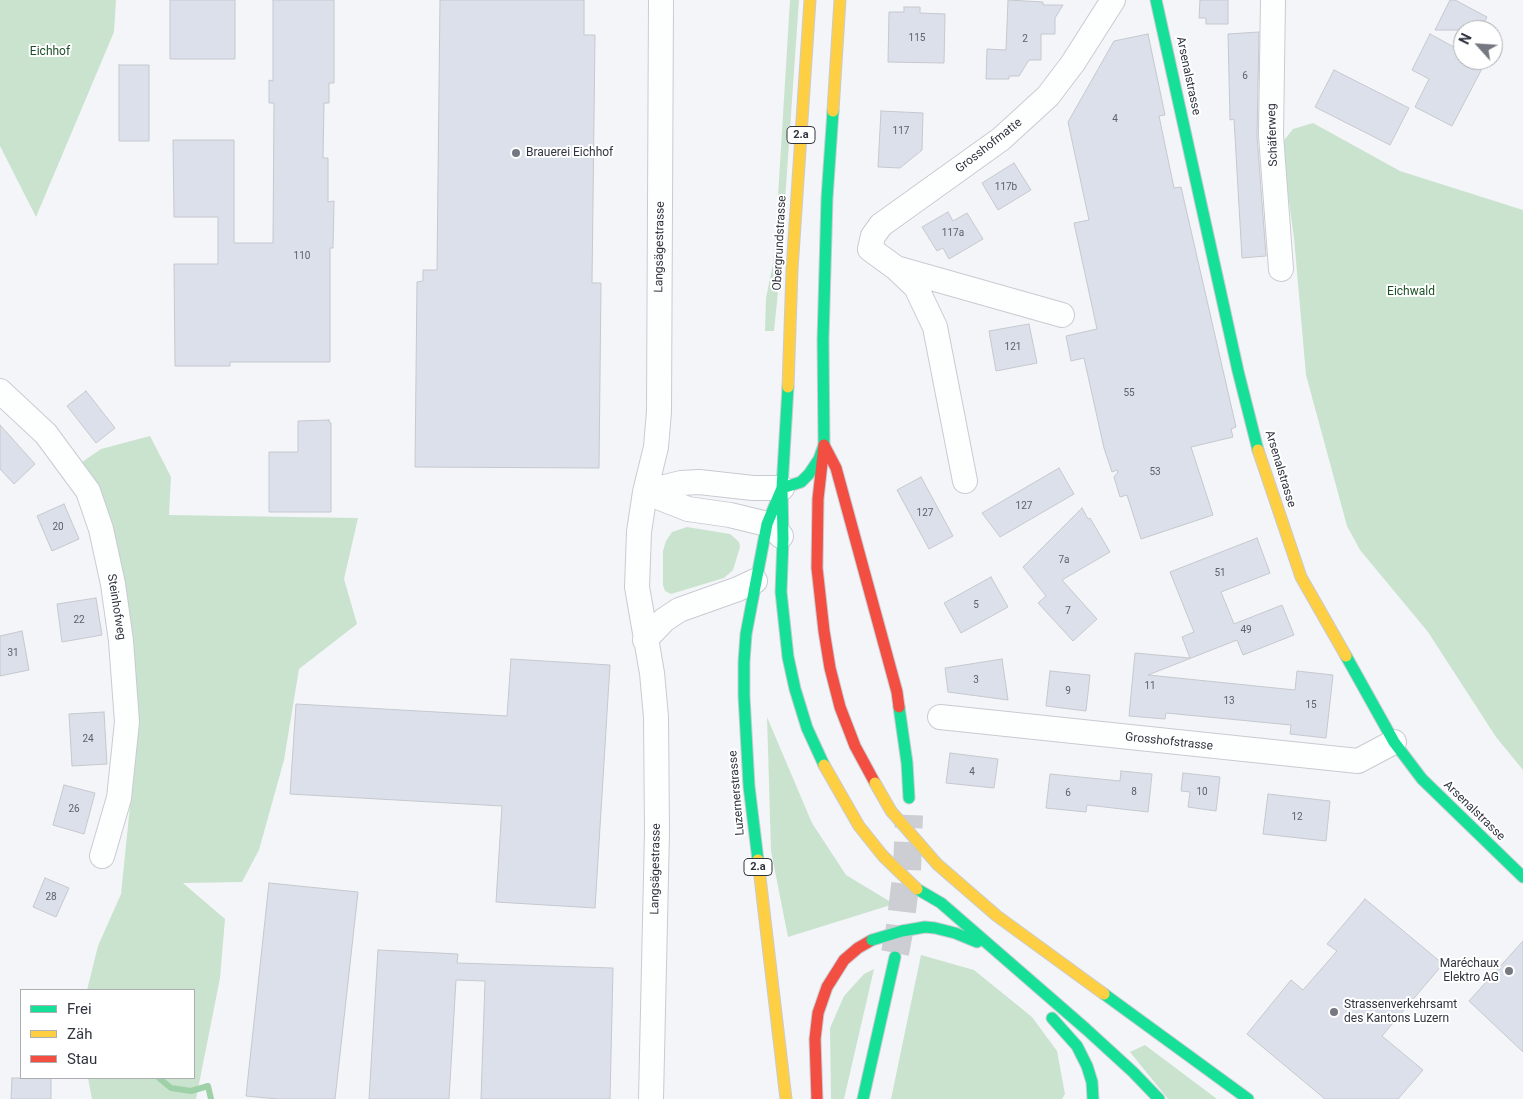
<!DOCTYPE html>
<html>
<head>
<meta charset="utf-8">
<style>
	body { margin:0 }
	#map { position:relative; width:1523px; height:1099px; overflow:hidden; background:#f4f5f8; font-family:Roboto,sans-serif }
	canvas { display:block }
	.legend { position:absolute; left:20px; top:989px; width:175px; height:90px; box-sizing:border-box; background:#fff; border:1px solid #acaeb2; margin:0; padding:6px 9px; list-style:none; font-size:15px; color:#30343f }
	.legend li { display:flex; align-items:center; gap:10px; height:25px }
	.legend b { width:25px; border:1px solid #acaeb2 }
	.north { position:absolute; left:1453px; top:20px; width:50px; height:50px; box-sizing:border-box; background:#fff; border:1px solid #acaeb2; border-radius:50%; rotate:296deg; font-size:14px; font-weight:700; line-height:20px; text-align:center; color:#30343f }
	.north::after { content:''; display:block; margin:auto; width:18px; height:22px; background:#757880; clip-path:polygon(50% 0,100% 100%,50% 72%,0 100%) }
</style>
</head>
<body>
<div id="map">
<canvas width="1523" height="1099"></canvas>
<ul class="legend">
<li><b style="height:6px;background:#16e098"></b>Frei</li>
<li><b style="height:6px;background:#ffcf43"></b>Zäh</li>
<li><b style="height:6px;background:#f24e42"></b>Stau</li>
</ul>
<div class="north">N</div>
</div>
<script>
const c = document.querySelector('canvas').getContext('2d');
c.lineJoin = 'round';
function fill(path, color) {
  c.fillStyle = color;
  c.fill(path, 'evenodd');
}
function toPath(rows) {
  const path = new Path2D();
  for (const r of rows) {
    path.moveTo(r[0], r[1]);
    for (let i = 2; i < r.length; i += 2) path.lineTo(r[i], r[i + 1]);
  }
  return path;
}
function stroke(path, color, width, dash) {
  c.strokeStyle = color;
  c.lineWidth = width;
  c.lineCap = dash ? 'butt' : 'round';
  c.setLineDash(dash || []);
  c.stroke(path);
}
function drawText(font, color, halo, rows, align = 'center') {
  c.font = font + ' Roboto,sans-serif';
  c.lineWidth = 4;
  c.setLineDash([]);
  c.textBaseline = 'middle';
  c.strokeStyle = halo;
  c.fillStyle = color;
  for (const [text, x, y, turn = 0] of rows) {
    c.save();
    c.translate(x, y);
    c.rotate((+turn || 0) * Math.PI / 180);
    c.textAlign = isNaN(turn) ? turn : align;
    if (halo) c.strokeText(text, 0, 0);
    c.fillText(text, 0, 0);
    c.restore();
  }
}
const green = toPath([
	[0,0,116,0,114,32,36,217,0,146],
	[790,0,799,0,780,272,774,331,765,331,766,298,773,264,776,229],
	[1313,123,1400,171,1523,210,1523,770,1496,737,1428,632,1360,550,1347,526,1306,375,1294,238,1281,144,1293,129],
	[150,436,171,477,169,515,358,518,344,579,357,624,299,669,284,760,259,850,242,882,183,883,225,919,220,978,196,1099,92,1099,88,1078,194,1078,194,990,87,990,98,946,121,894,131,796,131,663,75,467,101,449],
	[687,527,730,534,739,542,740,547,733,570,724,578,671,594,665,591,663,585,663,551,666,541,672,532],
	[767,717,812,823,846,875,894,904,788,937,771,851],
	[921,955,974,970,1032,1017,1057,1051,1065,1094,1062,1099,891,1099],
	[874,969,844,1099,831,1099,830,1028,844,996,864,974],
	[1145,1045,1217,1099,1168,1099,1130,1052]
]);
const stream = toPath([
	[159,1078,171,1088,191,1091,208,1086,211,1099]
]);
const building = toPath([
	[170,0,235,0,235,59,170,59,170,0],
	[273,0,334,0,334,83,329,83,329,103,324,103,323,158,328,158,328,202,334,201,333,248,330,248,330,362,230,362,230,366,175,366,174,264,218,264,218,217,174,217,173,140,234,140,234,243,273,243,274,103,269,103,269,80,273,81,273,0],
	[440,0,584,0,584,35,595,35,592,283,601,283,599,468,415,467,417,282,423,281,423,270,437,270,440,0],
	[1008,0,1043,2,1043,5,1063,5,1055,18,1055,34,1041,34,1041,60,1029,60,1019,76,1009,76,1009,79,986,79,987,49,1006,50,1008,0],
	[1200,0,1228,0,1228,24,1206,24,1206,18,1199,18,1200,0],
	[1450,0,1455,0,1487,17,1480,30,1435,30,1450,0],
	[904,7,920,7,920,13,945,14,944,63,888,62,889,12,904,12,904,7],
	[1259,32,1257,136,1266,256,1242,258,1234,119,1230,120,1228,34,1259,32],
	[1148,34,1165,115,1159,116,1174,188,1181,187,1236,427,1231,429,1233,437,1191,447,1213,515,1141,539,1127,495,1120,497,1114,477,1118,472,1117,470,1112,472,1104,448,1084,358,1071,361,1066,336,1097,329,1074,223,1089,220,1068,122,1114,41,1148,34],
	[1430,34,1463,52,1463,60,1479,60,1485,63,1452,126,1415,107,1429,79,1412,70,1430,34],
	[119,65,149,65,149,141,119,141,119,65],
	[1334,70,1409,108,1390,145,1315,107,1334,70],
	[881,111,923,113,922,150,900,168,878,167,881,111],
	[1014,163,1031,190,998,210,982,183,1014,163],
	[948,212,953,221,967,213,983,239,949,259,943,248,937,251,922,227,948,212],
	[1029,324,1037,363,996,371,989,331,1029,324],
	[86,391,115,428,96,443,67,406,86,391],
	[329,420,329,422,331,423,331,512,269,512,269,452,298,452,298,421,329,420],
	[0,425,35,464,14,484,0,469,0,425],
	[1059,468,1074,494,1000,537,982,513,1059,468],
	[921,477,953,536,929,549,897,490,921,477],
	[64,504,79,539,52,551,37,516,64,504],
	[1082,508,1088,519,1090,518,1110,552,1062,580,1097,619,1073,641,1038,603,1046,596,1023,567,1082,508],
	[1257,538,1270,573,1221,592,1234,624,1282,605,1294,635,1243,655,1237,640,1148,675,1295,690,1297,671,1333,675,1326,738,1290,734,1291,725,1166,713,1165,719,1129,716,1135,653,1190,658,1182,637,1194,632,1170,572,1257,538],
	[991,577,1008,607,961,633,944,603,991,577],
	[96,598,102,635,62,642,57,604,96,598],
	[22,631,29,670,0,676,0,636,22,631],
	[511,659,610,665,595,908,496,902,502,806,290,794,296,704,507,716,511,659],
	[1002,659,1008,700,948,692,945,668,1002,659],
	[1050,671,1090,675,1086,711,1046,706,1050,671],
	[104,712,107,764,72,766,69,714,104,712],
	[950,753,998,759,994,788,946,783,950,753],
	[1121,771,1152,774,1148,812,1087,805,1086,812,1046,808,1050,774,1120,781,1121,771],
	[1183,773,1220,777,1216,811,1188,807,1190,792,1181,791,1183,773],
	[64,785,95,793,84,834,53,825,64,785],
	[1268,794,1330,801,1326,841,1263,834,1268,794],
	[45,878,69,888,56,917,33,907,45,878],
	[269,883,358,892,335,1099,278,1099,246,1096,269,883],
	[1365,899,1443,964,1382,1036,1423,1070,1398,1099,1325,1099,1247,1034,1291,980,1303,990,1337,951,1327,944,1365,899],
	[1523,941,1523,1052,1469,1001,1523,941],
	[378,950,458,954,457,963,613,968,610,1099,481,1099,485,981,456,980,449,1099,369,1099,378,950],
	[12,1078,51,1078,51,1099,11,1099,12,1078]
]);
const primaryTunnel = toPath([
	[895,953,900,927,907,870,909,815]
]);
const street = toPath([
	[1273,0,1271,135,1281,269],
	[896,268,916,287,935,327,965,481],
	[1062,315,896,268,870,249,873,236,881,225,1001,139,1048,96,1073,63,1113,0],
	[0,391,46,434,88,491,101,529,113,584,121,641,127,722,119,798,102,856],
	[645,492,688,509,730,515,767,524,773,527,781,536],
	[645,492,681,483,699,482,753,488,782,488],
	[645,640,664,620,679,610,738,589,755,581],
	[940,717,1358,761,1394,742],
	[651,1099,657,832,656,717,652,673,637,587,639,532,645,492,656,447,659,412,661,0]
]);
const fast = toPath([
	[1156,0,1238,371,1258,450],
	[782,488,801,482,809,474,819,459,824,445,823,340,827,198,833,111],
	[782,488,783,539,781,592,788,657,795,689,807,728,824,765],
	[1346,656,1394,742,1422,779,1523,877],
	[899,707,907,763,909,798],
	[758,860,749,786,744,696,744,662,746,634,767,524,782,488,788,387],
	[917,889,941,903,1086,1029,1133,1072,1159,1099],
	[902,931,925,927,935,928,955,933,977,942],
	[1104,994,1248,1099],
	[1052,1018,1077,1046,1087,1066,1092,1082,1093,1099],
	[863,1099,895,957]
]);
const slow = toPath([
	[833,111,840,0],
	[788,387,792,270,810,0],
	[1258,450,1301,577,1346,656],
	[824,765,859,826,883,856],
	[758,860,786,1099],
	[937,864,997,916,1104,994]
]);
const jam = toPath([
	[824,445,836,468,897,692,899,707],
	[824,445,818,499,817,568,824,631,830,668,840,707,855,746,875,783],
	[817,1099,815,1039,818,1013,827,987,844,960,858,948,872,940]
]);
const fastBridge = toPath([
	[872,940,902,931]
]);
const slowBridge = toPath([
	[875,783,891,811,937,864],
	[883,856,917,889]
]);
const markers = [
	[516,153,5,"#757880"],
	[1509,971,5,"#757880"],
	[1334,1012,5,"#757880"]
];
const numberNames = [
	["115",917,38],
	["2",1025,39],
	["6",1245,76],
	["4",1115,119],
	["117",901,131],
	["117b",1006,187],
	["117a",953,233],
	["110",302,256],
	["121",1013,347],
	["55",1129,393],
	["53",1155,472],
	["127",1024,506],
	["127",925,513],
	["20",58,527],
	["7a",1064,560],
	["51",1220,573],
	["5",976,605],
	["7",1068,611],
	["22",79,620],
	["49",1246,630],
	["31",13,653],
	["3",976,680],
	["11",1150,686],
	["9",1068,691],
	["13",1229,701],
	["15",1311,705],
	["24",88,739],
	["4",972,772],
	["8",1134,792],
	["10",1202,792],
	["6",1068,793],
	["26",74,809],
	["12",1297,817],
	["28",51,897]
];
const shields = [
	[801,135,28],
	[758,867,28]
];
const shieldNames = [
	["2.a",801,135],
	["2.a",758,867]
];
const parkNames = [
	["Eichhof",50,52],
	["Eichwald",1411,292]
];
const streetNames = [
	["Arsenalstrasse",1188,76,78],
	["Schäferweg",1273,135,-92],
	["Grosshofmatte",989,146,-38],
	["Obergrundstrasse",780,243,-87],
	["Langsägestrasse",660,247,-89],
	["Arsenalstrasse",1280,469,73],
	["Steinhofweg",116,607,81],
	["Grosshofstrasse",1169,742,6],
	["Luzernerstrasse",737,793,-95],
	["Arsenalstrasse",1474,811,44],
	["Langsägestrasse",656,869,-89]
];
const poiNames = [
	["Brauerei Eichhof",526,153],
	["Maréchaux",1499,964,"right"],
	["Elektro AG",1499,978,"right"],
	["Strassenverkehrsamt",1344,1005],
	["des Kantons Luzern",1344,1019]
];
fill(green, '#cae3cf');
stroke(stream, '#9ed1a7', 6);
fill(building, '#dce0ea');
stroke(building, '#c5c8ce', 1);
stroke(primaryTunnel, '#cdced3', 28, [28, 14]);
stroke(street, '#c8cbd2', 26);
stroke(fast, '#c8cbd2', 13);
stroke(slow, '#c8cbd2', 13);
stroke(jam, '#c8cbd2', 13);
stroke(street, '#fdfefe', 24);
stroke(fast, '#16e098', 11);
stroke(slow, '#ffcf43', 11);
stroke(jam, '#f24e42', 11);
stroke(fastBridge, '#c8cbd2', 13, []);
stroke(slowBridge, '#c8cbd2', 13, []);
stroke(fastBridge, '#16e098', 11);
stroke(slowBridge, '#ffcf43', 11);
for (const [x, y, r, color] of markers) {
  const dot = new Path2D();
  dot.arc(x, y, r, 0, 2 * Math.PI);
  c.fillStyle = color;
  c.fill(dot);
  stroke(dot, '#fff', 2);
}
drawText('10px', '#5c606b', null, numberNames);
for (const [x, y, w] of shields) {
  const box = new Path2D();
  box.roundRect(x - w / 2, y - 8.5, w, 17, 4);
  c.fillStyle = '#fff';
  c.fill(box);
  stroke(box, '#30343f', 1);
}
drawText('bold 11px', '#30343f', null, shieldNames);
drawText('12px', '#1d5028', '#fff', parkNames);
drawText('12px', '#30343f', '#fff', streetNames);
drawText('12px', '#30343f', '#fff', poiNames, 'left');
</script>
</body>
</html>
